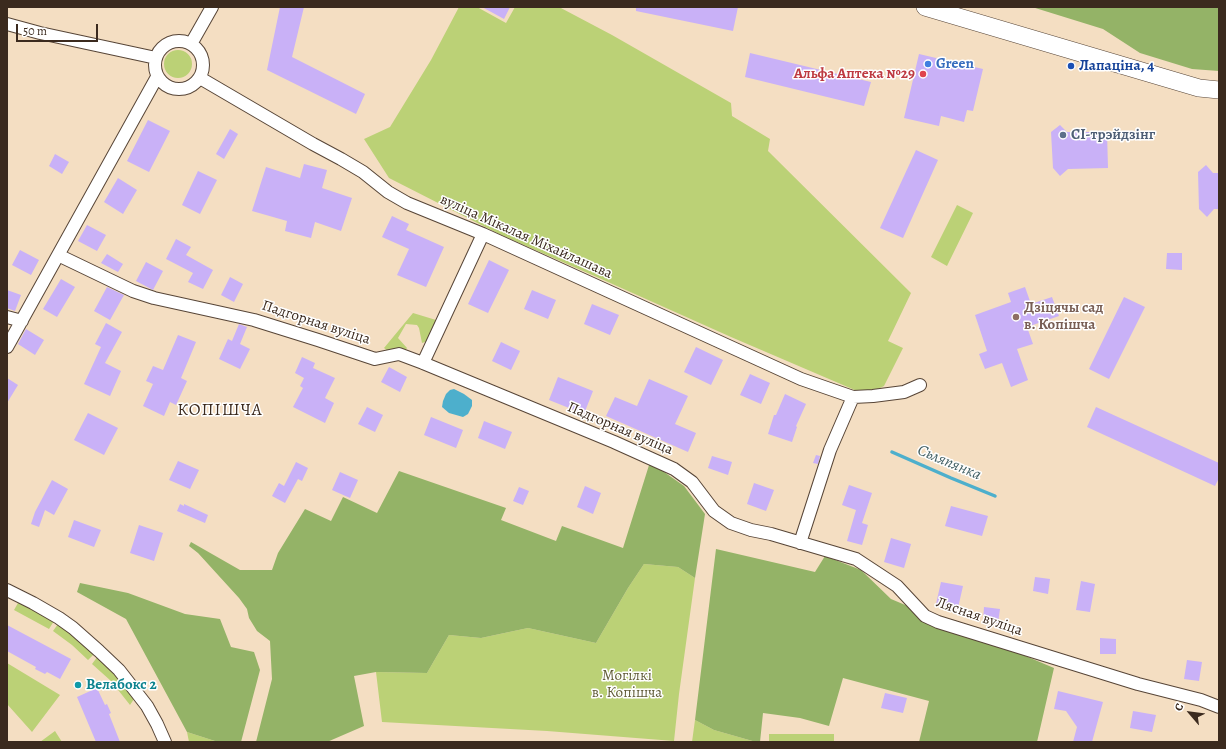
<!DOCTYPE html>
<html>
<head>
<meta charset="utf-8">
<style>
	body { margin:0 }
	#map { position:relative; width:1226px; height:749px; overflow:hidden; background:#f4dec2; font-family:Alegreya,serif }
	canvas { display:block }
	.frame { position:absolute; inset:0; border:8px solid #3b2a1e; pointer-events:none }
	.north { position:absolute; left:1170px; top:693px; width:40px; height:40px; -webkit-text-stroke:3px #fff; paint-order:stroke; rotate:298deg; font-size:11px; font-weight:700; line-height:16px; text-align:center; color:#3b2a1e }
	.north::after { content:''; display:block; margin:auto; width:14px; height:18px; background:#3b2a1e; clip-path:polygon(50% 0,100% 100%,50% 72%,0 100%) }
	.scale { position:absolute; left:16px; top:24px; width:82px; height:18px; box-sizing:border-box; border:2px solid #3b2a1e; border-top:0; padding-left:5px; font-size:12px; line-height:14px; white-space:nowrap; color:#3b2a1e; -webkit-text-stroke:3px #fff; paint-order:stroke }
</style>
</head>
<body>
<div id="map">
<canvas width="1226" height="749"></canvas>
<div class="frame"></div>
<div class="north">С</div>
<div class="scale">50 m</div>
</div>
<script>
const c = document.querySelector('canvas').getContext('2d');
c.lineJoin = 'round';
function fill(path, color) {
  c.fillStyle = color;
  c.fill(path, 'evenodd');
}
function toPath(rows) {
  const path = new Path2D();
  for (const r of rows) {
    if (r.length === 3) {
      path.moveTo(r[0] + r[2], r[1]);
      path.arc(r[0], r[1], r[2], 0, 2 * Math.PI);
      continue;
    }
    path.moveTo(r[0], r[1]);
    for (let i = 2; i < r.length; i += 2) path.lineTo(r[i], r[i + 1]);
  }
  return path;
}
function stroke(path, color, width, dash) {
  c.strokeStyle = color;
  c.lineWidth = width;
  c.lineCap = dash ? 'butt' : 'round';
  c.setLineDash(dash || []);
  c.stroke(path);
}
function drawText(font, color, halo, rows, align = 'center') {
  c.font = font + ' Alegreya,serif';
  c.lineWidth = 3;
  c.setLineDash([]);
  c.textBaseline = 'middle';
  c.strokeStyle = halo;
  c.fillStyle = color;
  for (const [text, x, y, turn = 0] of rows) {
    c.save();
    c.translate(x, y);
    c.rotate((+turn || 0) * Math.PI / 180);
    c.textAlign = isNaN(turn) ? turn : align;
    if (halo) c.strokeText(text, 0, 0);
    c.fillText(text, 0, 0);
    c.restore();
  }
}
const green = toPath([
	[459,7,477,7,506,23,515,7,559,7,612,35,731,103,732,116,770,139,768,151,911,293,888,341,903,348,884,386,876,390,857,391,731,337,599,278,501,235,389,178,364,139,390,127,431,60],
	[178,64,14],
	[957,205,973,213,947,266,931,257],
	[413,313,436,320,428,341,422,343,419,328,417,325,406,324,398,338,407,348,405,351,388,351,384,348],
	[644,564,678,567,695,578,679,694,674,741,547,731,382,722,376,672,427,673,449,635,481,638,528,628,596,643,628,588],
	[18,603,20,603,54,621,49,629,14,610],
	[58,624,95,653,88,660,72,645,53,631],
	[98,656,117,675,134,699,130,705,111,681,92,664],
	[7,663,60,695,32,732,7,704],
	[695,720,714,730,756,742,692,742],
	[55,731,62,742,40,742],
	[187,732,218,742,189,742],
	[769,734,834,734,834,742,769,742]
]);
const forest = toPath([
	[1032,7,1219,7,1219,71,1192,69,1140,53,1103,29],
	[650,462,684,486,705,514,695,578,678,567,644,564,628,588,596,643,528,628,481,638,449,635,427,673,376,672,354,676,364,726,327,742,256,742,272,679,270,641,257,631,249,618,247,609,239,598,198,553,189,546,191,542,240,570,272,570,278,553,305,509,331,521,343,497,377,513,399,471,506,508,501,520,556,541,562,526,623,548],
	[716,549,815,572,825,556,861,570,891,599,1054,668,1037,742,919,742,929,701,843,678,829,726,800,718,763,713,760,742,756,742,714,730,695,720],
	[80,583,128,593,185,614,220,619,231,647,254,652,260,670,241,742,218,742,187,732,126,619,77,592]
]);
const water = toPath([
	[454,389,464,394,472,400,472,406,468,414,463,417,449,413,442,407,443,401,446,394,450,390]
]);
const stream = toPath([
	[892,452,951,478,995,496]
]);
const building = toPath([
	[280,7,304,7,292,57,365,94,356,114,267,70],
	[482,7,510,7,504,19],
	[636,7,738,7,733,31,636,11],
	[750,53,871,82,864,106,745,77],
	[919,54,983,69,973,111,967,110,964,122,941,116,939,126,904,118],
	[148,120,170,131,149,172,127,161],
	[1060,125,1067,132,1107,132,1108,168,1068,169,1060,176,1053,168,1051,132],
	[230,129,238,134,224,159,216,154],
	[916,150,938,160,903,238,880,228],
	[55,154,69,162,62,174,49,166],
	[304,164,327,170,322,188,352,198,341,231,315,222,311,238,285,231,287,221,252,211,266,167,300,178],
	[1206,165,1213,173,1219,173,1219,209,1214,209,1207,217,1199,209,1198,172],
	[198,171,217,180,200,214,182,205],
	[118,178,137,190,123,214,104,202],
	[392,216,409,224,406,230,444,247,426,287,397,275,409,249,382,237],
	[87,225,106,235,97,251,78,241],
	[176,239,191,247,186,255,213,270,203,289,188,282,193,273,166,259],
	[20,250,39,260,31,275,12,265],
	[1167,253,1182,253,1182,270,1166,269],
	[107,254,123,264,118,272,101,263],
	[489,260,509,270,488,313,468,304],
	[146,262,163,271,153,290,136,281],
	[230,277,243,284,234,302,221,295],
	[61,279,75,287,57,317,43,309],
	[107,287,124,295,110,320,94,311],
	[1025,287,1031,304,1052,297,1059,316,1027,327,1033,344,1017,349,1028,380,1011,387,1002,363,985,369,979,354,987,351,975,315,1011,302,1008,293],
	[7,290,21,295,15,311,7,308],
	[532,290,556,300,548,319,524,309],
	[1124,297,1145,307,1109,379,1089,369],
	[592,304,619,315,610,335,584,324],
	[106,323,122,332,105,363,121,371,110,396,84,384,101,347,95,344],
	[239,324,247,327,240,344,250,349,240,369,219,359,228,339,232,341],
	[26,329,44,340,35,355,18,344],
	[178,335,196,342,181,378,187,381,176,405,170,402,164,416,143,406,153,384,146,381,153,366,163,370],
	[501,342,520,351,511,370,492,361],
	[696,347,723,360,711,385,684,372],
	[302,357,315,363,313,368,335,378,325,398,334,403,325,423,293,407,303,388,300,386,304,378,295,373],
	[389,367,407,377,400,392,381,382],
	[750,374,770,383,761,404,740,395],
	[558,377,593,391,584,414,549,400],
	[7,378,18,385,7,403],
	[649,379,688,396,675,424,696,433,688,452,606,416,615,397,637,406],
	[785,394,806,404,796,426,797,427,792,442,768,434,774,415,776,415],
	[367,407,383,415,375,432,358,424],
	[1096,407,1219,463,1219,478,1215,486,1087,427],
	[88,413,118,428,104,455,74,440],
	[431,417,463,430,456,448,424,435],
	[484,421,512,432,505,449,478,438],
	[816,455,820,456,818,464,813,463],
	[712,456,732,462,728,475,708,468],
	[178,461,199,470,190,489,169,480],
	[296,462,308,468,302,481,298,479,285,503,272,496,279,483,284,486],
	[340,472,358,480,350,498,332,490],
	[52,480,68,489,54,515,45,510,39,527,31,524,35,512],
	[754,483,774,490,766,511,747,504],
	[849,485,872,493,862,523,868,525,862,545,847,541,856,510,842,505],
	[585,486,601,493,593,514,577,507],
	[519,487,529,491,523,505,513,501],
	[180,504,184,506,184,504,208,515,205,523,177,511],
	[951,506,988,516,982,536,945,526],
	[74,520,101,530,94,547,68,537],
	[139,525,163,533,154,561,130,553],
	[891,538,911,544,904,568,884,562],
	[1035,577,1050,579,1048,594,1033,591],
	[1081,581,1095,584,1090,612,1076,610],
	[941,582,963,586,958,608,936,604],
	[984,607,1000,609,998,623,983,621],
	[7,625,71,659,60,679,47,672,45,674,35,669,36,667,7,651],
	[1100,638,1116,639,1116,654,1100,654],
	[1187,660,1202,662,1199,681,1184,679],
	[97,688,105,705,107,704,111,713,109,714,120,742,96,742,77,697],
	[1058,691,1103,702,1092,742,1073,742,1077,727,1066,711,1054,709],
	[885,693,907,698,903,713,881,708],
	[1133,711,1156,715,1152,732,1130,728]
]);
const street = toPath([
	[7,24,40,33,156,58],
	[179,65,24],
	[191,44,212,7],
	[200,78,313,144,341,159,363,172,388,192,407,203,483,234,801,379,853,397,873,396,904,392,920,385],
	[58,255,133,291,154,298,254,320,318,340,375,359,399,354,423,363,614,442,674,469,692,482,714,511,731,523,751,530,771,534,856,559,897,586,925,616,938,622,1138,684,1201,700,1219,707],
	[7,317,22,321],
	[7,347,157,77],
	[423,363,483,234],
	[800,543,830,450,853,397],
	[7,590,33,603,59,618,73,628,99,651,119,670,147,706,157,724,165,742]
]);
const secondary = toPath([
	[925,7,1199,88,1219,90]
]);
const markers = [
	[928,64,4,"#3f7fe0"],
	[1071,66,4,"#1a4fb4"],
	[923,74,4,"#e0444e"],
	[1063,135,4,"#5c6f8a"],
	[1016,317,4,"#8d6e63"],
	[78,685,4,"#0f9aa8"]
];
const shopNames = [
	["Green",936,64]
];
const transitNames = [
	["Лапаціна, 4",1079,66]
];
const healthNames = [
	["Альфа Аптека №29",915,74]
];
const serviceNames = [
	["СІ-трэйдзінг",1071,135]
];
const streetNames = [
	["вуліца Мікалая Міхайлашава",526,237,24],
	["Падгорная вуліца",316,323,18],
	["Падгорная вуліца",620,429,23],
	["Лясная вуліца",979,617,19]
];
const educationNames = [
	["Дзіцячы сад",1024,308],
	["в. Копішча",1024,325]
];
const parkNames = [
	["Могілкі",627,676],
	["в. Копішча",627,693]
];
const cultureNames = [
	["Велабокс 2",86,685]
];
const waterNames = [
	["Сьляпянка",949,463,23]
];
const quarterNames = [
	["КОПІШЧА",220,411]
];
fill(green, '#bbd176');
fill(forest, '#94b367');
fill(water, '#4dafcc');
stroke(stream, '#4dafcc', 3.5);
fill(building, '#c9b1f7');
stroke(street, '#574537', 14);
stroke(secondary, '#574537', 18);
stroke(street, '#fff', 12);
stroke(secondary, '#fff', 17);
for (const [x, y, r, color] of markers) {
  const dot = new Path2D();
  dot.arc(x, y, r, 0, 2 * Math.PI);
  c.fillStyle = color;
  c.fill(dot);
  stroke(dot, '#fff', 1.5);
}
drawText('bold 15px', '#366cbe', '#fff', shopNames, 'left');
drawText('bold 15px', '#164399', '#fff', transitNames, 'left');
drawText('bold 15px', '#be3a42', '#fff', healthNames, 'right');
drawText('bold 15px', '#4e5e75', '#fff', serviceNames, 'left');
drawText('15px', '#3b2a1e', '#fff', streetNames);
drawText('bold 15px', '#785e54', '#fff', educationNames, 'left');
drawText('15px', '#615c38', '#fff', parkNames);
drawText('bold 15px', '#0d838f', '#fff', cultureNames, 'left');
drawText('italic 16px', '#425f64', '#fff', waterNames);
c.letterSpacing = '1px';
drawText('17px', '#3b2a1e', '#fff', quarterNames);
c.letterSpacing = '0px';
</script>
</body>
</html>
